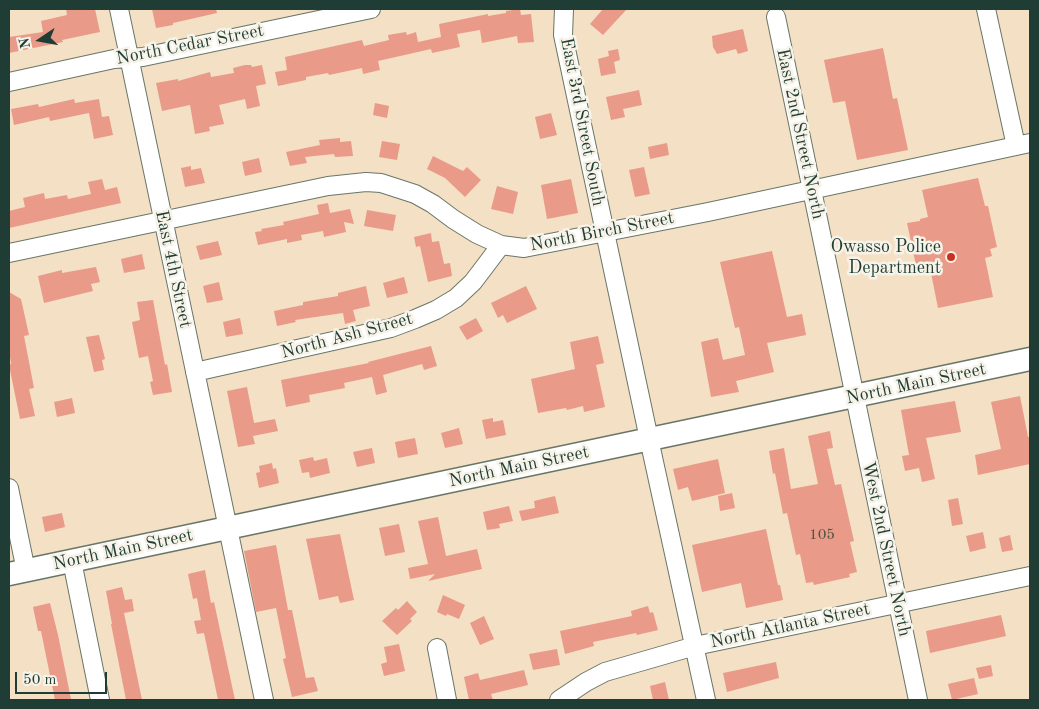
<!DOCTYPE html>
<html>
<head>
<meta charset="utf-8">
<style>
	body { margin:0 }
	#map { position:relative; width:1039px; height:709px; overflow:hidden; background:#f3e0c5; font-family:"Old Standard TT",serif }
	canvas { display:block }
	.frame { position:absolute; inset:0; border:10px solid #1f3d34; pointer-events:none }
	.north { position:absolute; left:15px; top:15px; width:50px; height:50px; -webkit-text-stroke:4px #f7f3e8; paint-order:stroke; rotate:258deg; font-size:14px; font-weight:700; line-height:20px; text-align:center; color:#1f3d34 }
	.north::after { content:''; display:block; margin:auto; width:18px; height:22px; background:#1f3d34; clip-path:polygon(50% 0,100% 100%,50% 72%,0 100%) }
	.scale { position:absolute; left:15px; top:672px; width:92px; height:22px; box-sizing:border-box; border:2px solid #1f3d34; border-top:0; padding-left:6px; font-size:15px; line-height:18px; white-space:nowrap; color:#1f3d34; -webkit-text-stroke:4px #f7f3e8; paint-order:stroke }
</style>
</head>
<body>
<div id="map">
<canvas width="1039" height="709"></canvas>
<div class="frame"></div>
<div class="north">N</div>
<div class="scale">50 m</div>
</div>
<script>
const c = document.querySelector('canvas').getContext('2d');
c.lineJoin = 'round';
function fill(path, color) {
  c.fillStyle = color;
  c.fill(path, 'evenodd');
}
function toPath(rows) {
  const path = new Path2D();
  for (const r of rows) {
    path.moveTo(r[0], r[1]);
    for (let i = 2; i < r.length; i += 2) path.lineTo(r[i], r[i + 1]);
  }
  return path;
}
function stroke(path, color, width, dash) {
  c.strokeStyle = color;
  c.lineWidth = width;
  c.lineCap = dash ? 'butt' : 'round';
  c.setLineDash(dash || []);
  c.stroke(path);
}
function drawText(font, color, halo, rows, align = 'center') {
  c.font = font + ' "Old Standard TT",serif';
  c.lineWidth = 5;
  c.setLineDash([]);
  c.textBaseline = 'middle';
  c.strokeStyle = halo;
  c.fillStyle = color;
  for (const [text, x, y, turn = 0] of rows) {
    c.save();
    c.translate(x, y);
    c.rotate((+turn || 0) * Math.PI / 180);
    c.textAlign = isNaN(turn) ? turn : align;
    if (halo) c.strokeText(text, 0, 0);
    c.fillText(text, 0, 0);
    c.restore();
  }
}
const building = toPath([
	[66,9,95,9,100,32,62,40,63,42,9,53,9,37,43,32,41,21,67,15],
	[152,9,216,9,217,13,173,23,173,25,156,28],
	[520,9,521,15,531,14,534,42,518,43,517,36,482,43,480,30,457,34,460,47,432,53,431,49,378,61,380,70,363,74,362,68,329,75,328,73,306,77,306,80,278,86,275,72,287,70,285,57,362,40,364,46,389,40,388,35,406,32,407,35,416,32,418,42,441,37,439,24,488,14,488,16,506,13,506,11],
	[603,9,627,9,603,35,590,24],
	[743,29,748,51,738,54,736,49,717,54,713,47,712,36],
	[883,48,893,99,897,98,908,150,857,160,845,101,833,103,824,60],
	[618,49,620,60,614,62,616,73,601,76,598,59,609,56,608,51],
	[245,65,251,65,252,67,262,65,266,84,256,86,260,106,247,109,245,99,219,105,224,124,209,127,210,131,195,134,190,105,162,111,156,83,178,79,178,81,210,72,211,77,234,73,233,68],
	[639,90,642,105,623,109,625,117,611,120,606,97],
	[74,99,75,103,99,99,102,117,109,116,113,135,94,139,89,113,50,121,49,117,14,125,11,109,38,104,39,107],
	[375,103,389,106,387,118,373,115],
	[551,113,557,135,540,139,535,117],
	[340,138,340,142,351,141,353,156,335,157,334,154,305,157,307,163,290,166,286,152,320,145,319,140],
	[382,141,400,144,397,160,379,157],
	[667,143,669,155,650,159,648,147],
	[433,156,463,171,467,167,481,180,465,197,445,178,427,169],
	[259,158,262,172,245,176,242,162],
	[191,166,191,170,201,168,205,183,185,187,181,168],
	[644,167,650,194,635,197,629,170],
	[978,178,985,206,988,206,997,247,990,249,992,256,985,258,993,297,938,308,930,268,923,270,922,263,916,265,907,223,920,221,920,219,928,217,922,190],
	[102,179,105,190,117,187,121,203,9,228,9,211,25,207,23,198,44,193,45,199,67,195,68,199,91,194,88,182],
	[571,179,578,213,547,219,541,185],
	[497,186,518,192,513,214,491,209],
	[328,203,330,213,350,209,354,224,344,222,346,232,324,237,323,231,301,235,302,240,287,243,287,239,258,245,255,232,262,231,261,229,284,225,283,222,319,214,317,205],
	[367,210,396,215,393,231,364,226],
	[431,233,432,242,439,241,444,264,450,263,452,276,428,282,420,246,416,247,414,237],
	[218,241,222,255,200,260,196,246],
	[772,251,787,317,802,314,806,335,767,343,774,372,736,381,739,392,711,397,701,342,718,338,723,360,745,355,739,327,735,328,720,262],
	[142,254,145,269,124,273,121,259],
	[96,267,100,282,91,284,93,291,44,303,38,276,62,270,62,273],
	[404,277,408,293,387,298,383,283],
	[219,282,223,300,207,303,203,286],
	[366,286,370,306,353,310,356,321,345,324,343,313,295,320,296,322,277,326,274,311,303,305,303,302,338,296,338,293],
	[526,286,537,309,507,323,503,315,498,318,491,303],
	[9,292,21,299,29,335,24,336,34,388,29,389,35,416,20,419,9,365,11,364,9,350],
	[153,300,165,365,167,364,172,392,153,395,150,382,153,381,148,356,139,358,132,322,140,320,137,302],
	[240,318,243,334,226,337,223,322],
	[476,318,483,331,467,340,459,327],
	[99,335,105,359,102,360,104,370,94,372,86,337],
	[598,336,604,363,596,365,605,407,584,412,583,406,567,410,566,408,538,413,531,379,575,369,570,342],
	[431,346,437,366,424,370,422,364,383,375,387,392,376,395,372,377,344,383,345,388,309,395,310,402,286,407,281,380,369,363,368,362],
	[247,387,254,423,275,419,278,431,253,436,255,444,238,447,227,391],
	[1020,396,1028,437,1030,437,1030,464,978,475,975,455,1001,449,991,402],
	[72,398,75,413,57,417,54,402],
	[955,401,961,432,926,438,935,479,922,482,919,468,905,471,902,456,909,455,901,410],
	[493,418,493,422,503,420,506,435,486,439,482,420],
	[459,428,463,444,445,448,441,433],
	[830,431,833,448,827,449,835,485,841,484,854,541,850,542,857,572,849,574,850,577,814,585,813,582,806,583,800,554,796,555,787,513,783,514,775,473,773,474,769,451,784,448,791,489,818,484,808,436],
	[415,438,418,454,398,458,395,442],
	[372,448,375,463,357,467,353,452],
	[313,457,314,461,327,458,330,473,310,478,309,472,302,473,299,460],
	[718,459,725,493,692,501,688,487,678,490,673,469],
	[272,463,273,469,276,468,279,483,259,488,256,473,260,472,259,466],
	[732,493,735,508,720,511,718,496],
	[555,496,559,513,522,521,519,511,535,508,534,501],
	[958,498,963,524,952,526,948,500],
	[509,506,513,521,499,524,500,528,487,530,483,512],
	[62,513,65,527,45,532,42,517],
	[438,517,446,556,477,549,482,569,428,581,435,574,410,579,408,568,428,564,418,521],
	[399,524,405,552,385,556,379,528],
	[766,529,778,585,780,585,783,600,746,608,741,583,702,592,692,545],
	[983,532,986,548,970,552,966,536],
	[340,534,354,600,340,603,338,596,319,600,306,539],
	[1010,535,1013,550,1002,552,999,538],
	[276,545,288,610,292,610,306,678,314,677,318,691,292,697,283,659,286,658,276,608,256,612,244,551],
	[205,570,211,603,214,602,235,700,218,700,204,633,197,634,194,621,201,620,197,598,193,599,188,574],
	[122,587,125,600,132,599,134,611,124,613,142,700,126,700,111,624,112,624,106,591],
	[443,595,465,605,459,619,447,614,446,616,437,612],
	[407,601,417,612,410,619,412,621,397,635,382,621,396,608,398,610],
	[50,603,58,635,71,699,61,700,55,700,41,631,38,631,33,607],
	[648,606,650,613,653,612,658,630,637,635,636,633,593,642,594,646,565,654,560,631,632,616,631,611],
	[1001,615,1006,636,930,653,926,631],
	[484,616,494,639,480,645,470,623],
	[399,644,405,671,384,676,381,664,387,662,384,647],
	[557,649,560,665,533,670,529,654],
	[776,662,779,678,727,692,723,673],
	[991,665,993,676,979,679,976,668],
	[524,670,528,685,491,694,493,700,469,700,464,677,478,673,480,680],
	[974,678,978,694,952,700,948,684],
	[665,682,669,700,653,700,650,686]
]);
const minor = toPath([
	[119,9,264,700],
	[564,9,563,35,649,439,706,700],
	[986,9,1016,146],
	[776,17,918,700],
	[9,82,114,59,143,57,371,9],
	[9,253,328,186,366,182,381,183,415,194,433,204,453,219,477,234,501,245,524,248,708,212,1030,143],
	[195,372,391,328,415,319,436,310,456,298,473,282,501,245],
	[9,488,26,571],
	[72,561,100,700],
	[437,648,447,700],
	[559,700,586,682,605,672,695,646,1030,576]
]);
const major = toPath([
	[9,574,1030,359]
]);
const markers = [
	[951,257,5,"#c8321e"]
];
const numberNames = [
	["105",822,535]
];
const streetNames = [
	["North Cedar Street",190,45,-11],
	["East 3rd Street South",582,122,79],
	["East 2nd Street North",800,134,78],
	["North Birch Street",602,232,-11],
	["East 4th Street",173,269,78],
	["North Ash Street",347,336,-15],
	["North Main Street",916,384,-12],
	["North Main Street",519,467,-12],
	["West 2nd Street North",886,549,78],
	["North Main Street",123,550,-12],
	["North Atlanta Street",790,626,-12]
];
const poiNames = [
	["Owasso Police",941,247],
	["Department",941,268]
];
fill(building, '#ea9a88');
stroke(minor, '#697667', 20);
stroke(major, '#697667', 25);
stroke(minor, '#fff', 18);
stroke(major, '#fff', 22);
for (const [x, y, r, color] of markers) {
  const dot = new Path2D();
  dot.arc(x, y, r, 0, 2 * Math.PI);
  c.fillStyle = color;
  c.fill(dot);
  stroke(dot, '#f7f3e8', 2);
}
drawText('15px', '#525449', null, numberNames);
drawText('18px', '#1f3d34', '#f7f3e8', streetNames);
drawText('18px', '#1f3d34', '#f7f3e8', poiNames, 'right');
</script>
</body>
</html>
